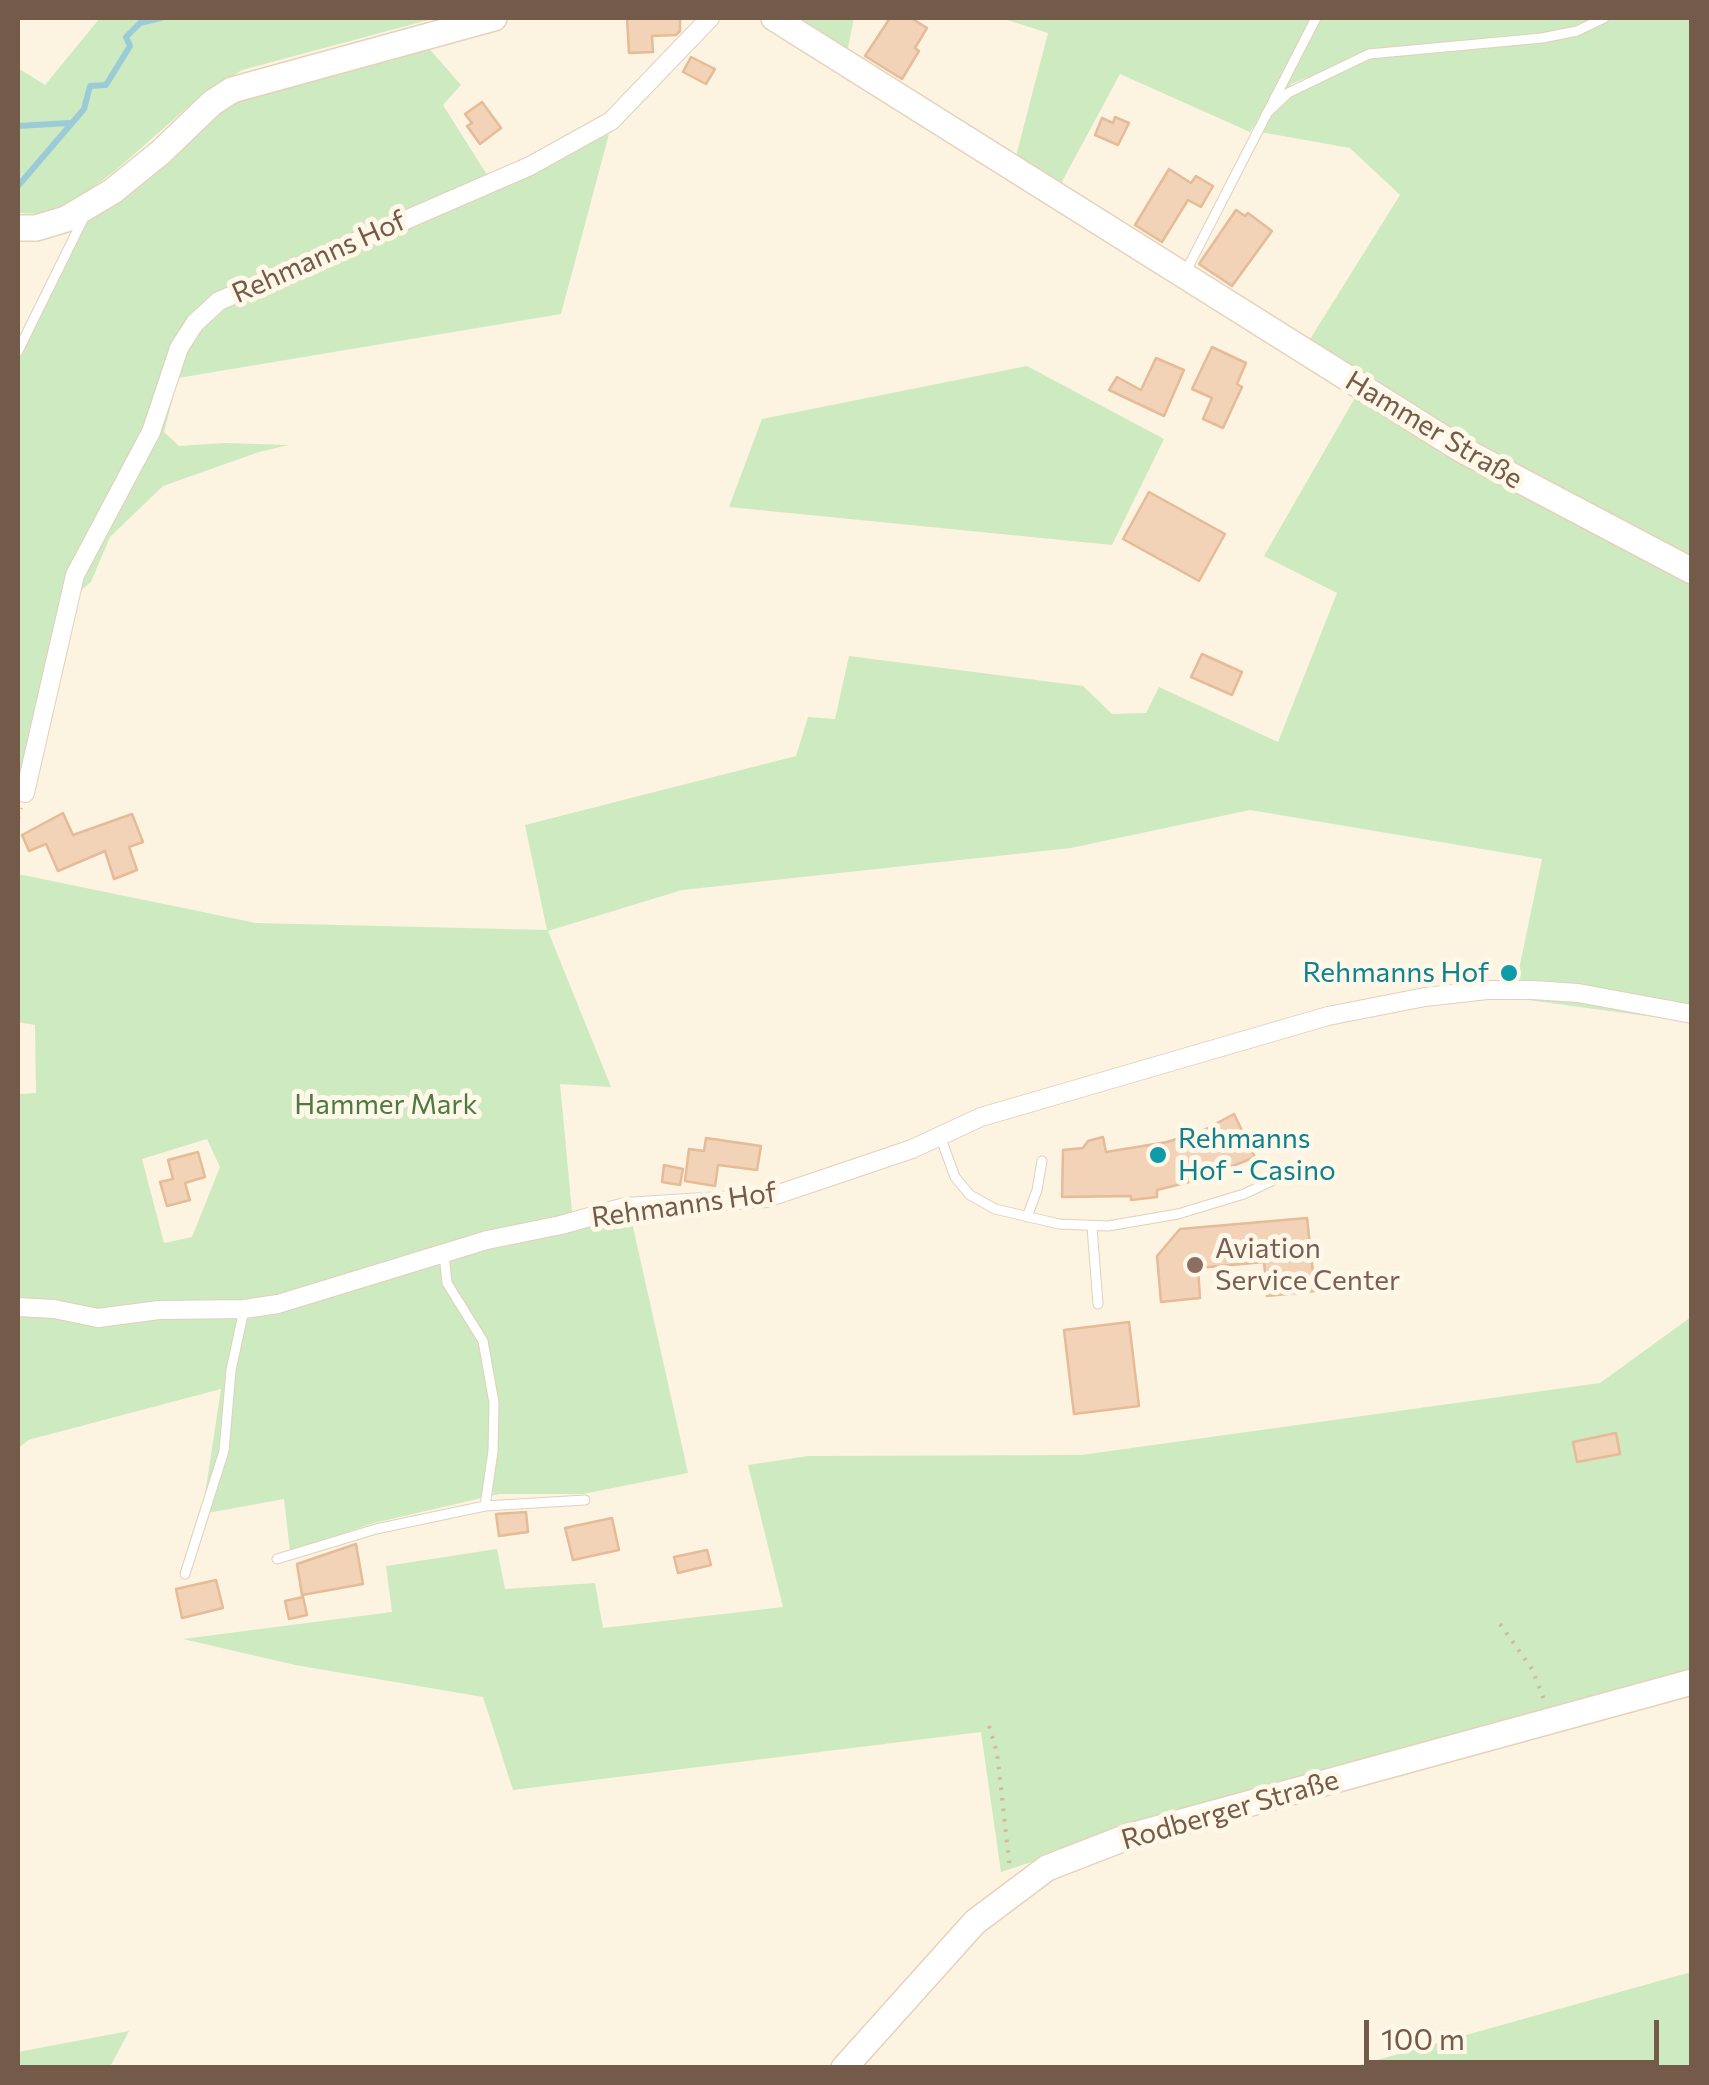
<!DOCTYPE html>
<html>
<head>
<meta charset="utf-8">
<style>
	body { margin:0 }
	#map { position:relative; width:1709px; height:2085px; overflow:hidden; background:#fcf4e1; font-family:Commissioner,sans-serif }
	canvas { display:block }
	.frame { position:absolute; inset:0; border:20px solid #745a48; pointer-events:none }
	.scale { position:absolute; left:1364px; top:2020px; width:295px; height:45px; box-sizing:border-box; border:5px solid #745a48; border-top:0; padding-left:12px; font-size:30px; line-height:35px; white-space:nowrap; color:#745a48; -webkit-text-stroke:8px #fff7e7; paint-order:stroke }
</style>
</head>
<body>
<div id="map">
<canvas width="1709" height="2085"></canvas>
<div class="frame"></div>
<div class="scale">100 m</div>
</div>
<script>
const c = document.querySelector('canvas').getContext('2d');
c.lineJoin = 'round';
function fill(path, color) {
  c.fillStyle = color;
  c.fill(path, 'evenodd');
}
function toPath(rows) {
  const path = new Path2D();
  for (const r of rows) {
    path.moveTo(r[0], r[1]);
    for (let i = 2; i < r.length; i += 2) path.lineTo(r[i], r[i + 1]);
  }
  return path;
}
function stroke(path, color, width, dash) {
  c.strokeStyle = color;
  c.lineWidth = width;
  c.lineCap = dash ? 'butt' : 'round';
  c.setLineDash(dash || []);
  c.stroke(path);
}
function drawText(font, color, halo, rows, align = 'center') {
  c.font = font + ' Commissioner,sans-serif';
  c.lineWidth = 10;
  c.setLineDash([]);
  c.textBaseline = 'middle';
  c.strokeStyle = halo;
  c.fillStyle = color;
  for (const [text, x, y, turn = 0] of rows) {
    c.save();
    c.translate(x, y);
    c.rotate((+turn || 0) * Math.PI / 180);
    c.textAlign = isNaN(turn) ? turn : align;
    if (halo) c.strokeText(text, 0, 0);
    c.fillText(text, 0, 0);
    c.restore();
  }
}
const green = toPath([
	[100,18,436,18,242,70,199,97,115,171,81,196,46,214,18,213,18,68,45,85],
	[790,18,854,18,847,53],
	[1001,18,1691,18,1691,559,1646,531,1642,554,1691,584,1691,1022,1513,998,1542,859,1250,810,1071,848,682,890,548,931,611,1087,560,1084,573,1222,629,1209,688,1473,583,1494,499,1494,374,1523,290,1551,284,1499,202,1514,221,1389,28,1440,18,1449,18,1094,36,1093,35,1025,18,1022,18,874,256,923,547,930,525,825,796,756,808,717,835,719,849,656,1083,686,1112,714,1146,713,1159,687,1278,742,1337,593,1264,556,1356,396,1307,344,1400,195,1350,148,1260,132,1279,103,1329,69,1293,83,1270,101,1250,132,1120,74,1058,189,1015,160,1048,33],
	[207,1139,220,1167,192,1237,164,1243,142,1159],
	[426,45,461,85,443,105,496,189,609,134,561,314,178,378,164,432,179,446,225,443,289,445,259,452,163,486,110,537,91,582,63,605,45,710,18,800,18,356,84,225,245,89],
	[1027,366,1164,439,1112,545,729,507,762,419],
	[1691,1317,1691,1671,1273,1783,1001,1872,981,1732,513,1790,483,1697,295,1665,183,1639,392,1612,386,1566,497,1549,505,1589,595,1583,603,1628,783,1607,748,1465,808,1456,1081,1455,1600,1383],
	[1691,1972,1691,2067,1352,2067],
	[129,2031,110,2067,18,2067,18,2052]
]);
const stream = toPath([
	[18,126,69,123],
	[18,186,84,109,90,86,106,85,130,46,126,37,140,23,161,18]
]);
const building = toPath([
	[627,18,680,18,680,31,676,35,652,36,653,52,629,53,627,18],
	[890,18,911,18,927,28,915,48,919,51,902,79,865,56,890,18],
	[691,57,715,69,706,84,683,72,691,57],
	[482,102,501,128,480,144,467,126,472,123,465,114,482,102],
	[1115,117,1129,123,1118,145,1095,135,1102,118,1113,123,1115,117],
	[1169,169,1191,183,1196,176,1213,186,1201,207,1188,200,1162,242,1135,225,1169,169],
	[1236,210,1245,216,1248,213,1272,231,1232,286,1199,264,1236,210],
	[1212,347,1246,363,1237,384,1242,387,1223,428,1203,419,1212,398,1192,389,1212,347],
	[1156,358,1184,370,1164,416,1109,390,1117,377,1141,390,1156,358],
	[1149,492,1225,534,1199,581,1123,539,1149,492],
	[1202,654,1242,672,1232,695,1191,677,1202,654],
	[63,813,73,835,132,814,143,842,129,847,137,870,114,879,105,851,58,871,46,844,29,851,22,835,63,813],
	[1234,1114,1255,1157,1201,1179,1157,1190,1157,1197,1131,1200,1131,1196,1062,1197,1063,1150,1083,1148,1088,1141,1103,1137,1106,1152,1167,1142,1204,1130,1234,1114],
	[706,1138,761,1146,757,1170,718,1165,715,1186,685,1181,689,1149,704,1151,706,1138],
	[198,1152,205,1177,185,1183,190,1200,167,1206,160,1182,173,1179,168,1160,198,1152],
	[664,1165,683,1169,680,1185,662,1182,664,1165],
	[1307,1218,1315,1291,1267,1296,1264,1262,1198,1268,1200,1298,1161,1302,1157,1256,1180,1229,1307,1218],
	[1129,1322,1139,1406,1074,1414,1064,1330,1129,1322],
	[1616,1433,1620,1454,1577,1462,1573,1442,1616,1433],
	[526,1512,528,1532,499,1536,496,1514,526,1512],
	[612,1518,619,1550,573,1560,565,1528,612,1518],
	[356,1544,363,1584,302,1595,297,1564,356,1544],
	[707,1550,711,1565,678,1573,674,1557,707,1550],
	[216,1580,223,1608,182,1618,176,1589,216,1580],
	[303,1597,307,1615,289,1619,285,1601,303,1597]
]);
const path = toPath([
	[18,819,21,808],
	[1500,1624,1532,1669,1545,1702],
	[989,1726,997,1753,1010,1869]
]);
const lane = toPath([
	[1266,114,1288,93,1369,54,1542,38,1577,31,1604,18],
	[1185,273,1316,18],
	[18,351,85,215],
	[940,1136,955,1177,970,1195,995,1209,1059,1224,1108,1226,1178,1214,1244,1194,1276,1179],
	[1027,1217,1037,1190,1042,1161],
	[1092,1227,1098,1304],
	[485,1506,585,1500],
	[277,1559,376,1529,485,1506,493,1451,494,1403,483,1341,447,1283,444,1254],
	[185,1574,224,1451,231,1370,244,1310]
]);
const street = toPath([
	[25,793,75,575,151,432,179,348,195,323,219,301,530,166,611,121,710,18],
	[18,1307,54,1309,98,1318,159,1310,244,1309,278,1304,487,1240,561,1225,625,1207,767,1198,912,1149,981,1117,1328,1016,1425,997,1487,990,1533,990,1578,993,1692,1014]
]);
const secondary = toPath([
	[774,18,1459,448,1692,571],
	[18,228,36,228,66,219,113,191,161,152,212,103,232,90,494,18],
	[844,2068,975,1922,1047,1868,1127,1837,1692,1682]
]);
const markers = [
	[1509,973,10,"#0f9aa8"],
	[1158,1155,10,"#0f9aa8"],
	[1195,1265,10,"#8d6e63"]
];
const streetNames = [
	["Rehmanns Hof",319,257,-24],
	["Hammer Straße",1434,430,31],
	["Rehmanns Hof",684,1205,-8],
	["Rodberger Straße",1230,1810,-16]
];
const cultureNames = [
	["Rehmanns Hof",1489,973],
	["Rehmanns",1178,1139,"left"],
	["Hof - Casino",1178,1171,"left"]
];
const parkNames = [
	["Hammer Mark",386,1105]
];
const educationNames = [
	["Aviation",1215,1249],
	["Service Center",1215,1281]
];
fill(green, '#ceeac0');
stroke(stream, '#9ccbd8', 6);
fill(building, '#f2d3b8');
stroke(building, '#e5bb98', 2.5);
stroke(lane, '#e1d0bd', 11);
stroke(street, '#e1d0bd', 20);
stroke(secondary, '#e6d2bb', 28);
stroke(path, '#d7b69c', 4, [2.5, 8]);
stroke(lane, '#fff', 9);
stroke(street, '#fff', 18);
stroke(secondary, '#fff', 25);
for (const [x, y, r, color] of markers) {
  const dot = new Path2D();
  dot.arc(x, y, r, 0, 2 * Math.PI);
  c.fillStyle = color;
  c.fill(dot);
  stroke(dot, '#fff7e7', 4);
}
drawText('28px', '#745a48', '#fff7e7', streetNames);
drawText('28px', '#0d838f', '#fff7e7', cultureNames, 'right');
drawText('28px', '#4d7a40', '#fff7e7', parkNames);
drawText('28px', '#785e54', '#fff7e7', educationNames, 'left');
</script>
</body>
</html>
